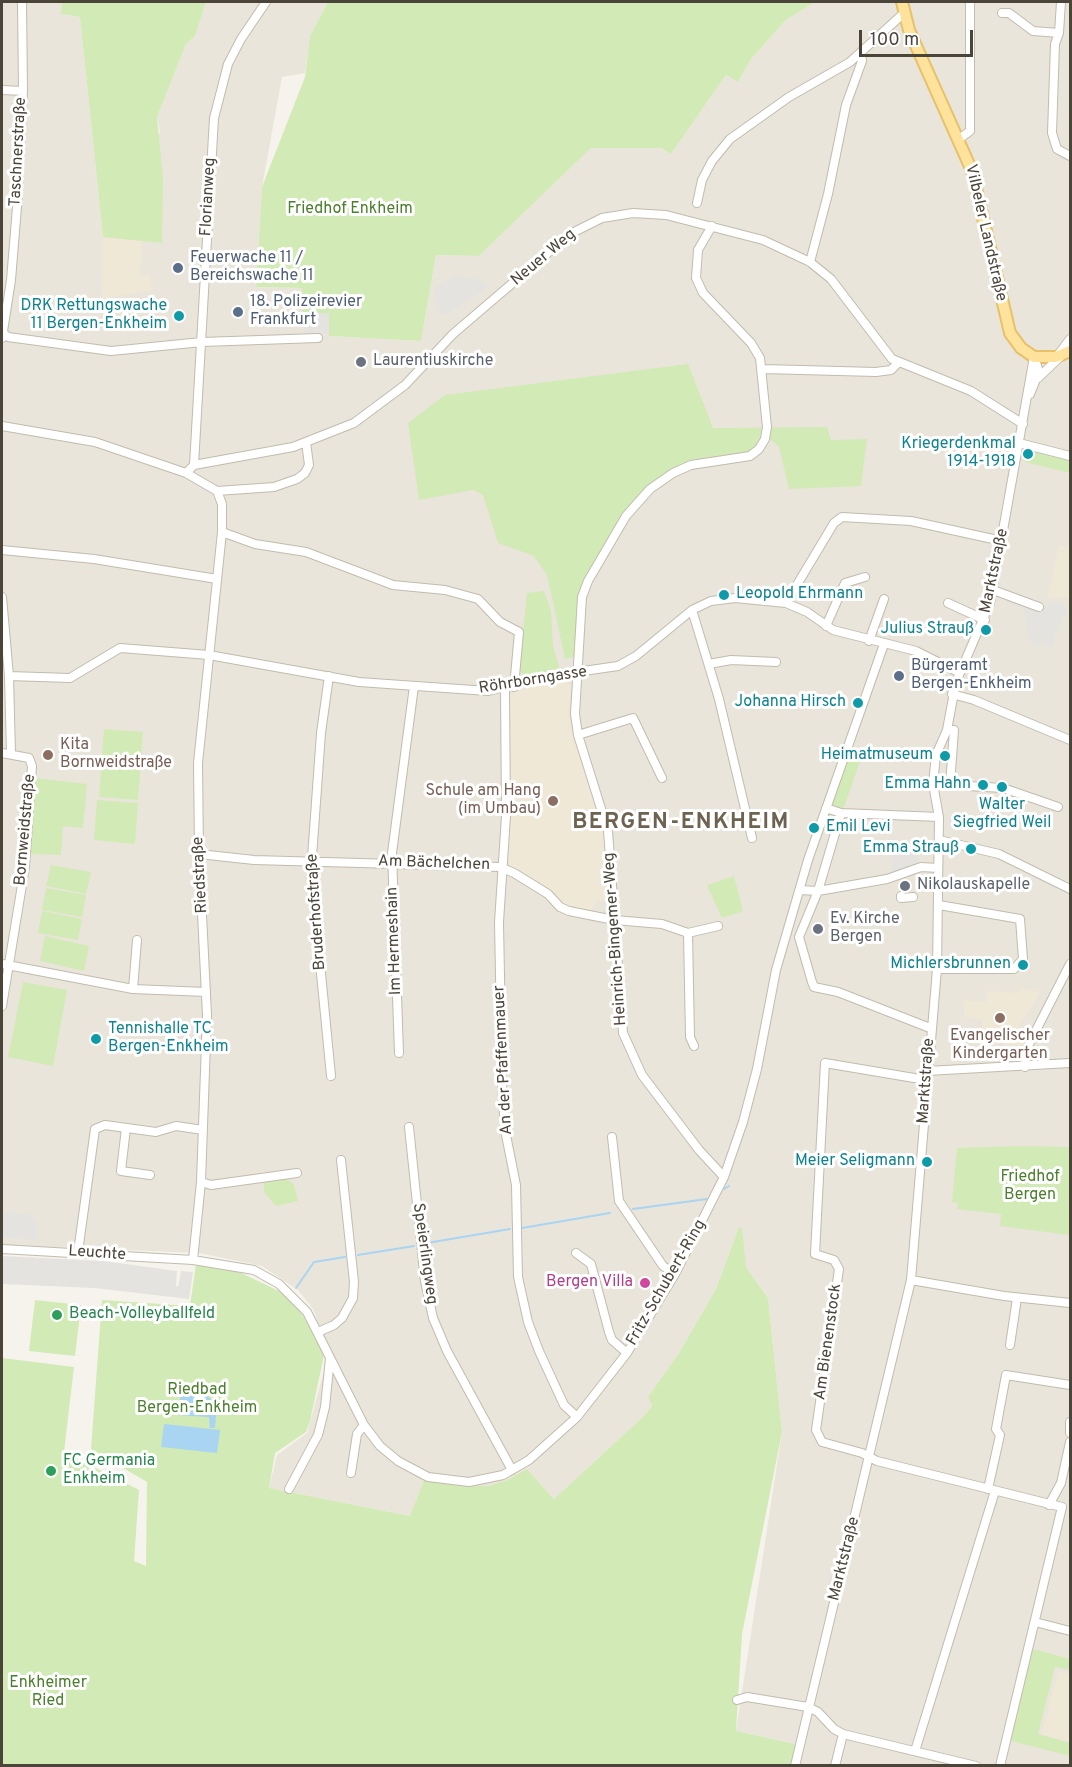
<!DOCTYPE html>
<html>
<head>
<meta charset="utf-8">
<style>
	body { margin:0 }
	#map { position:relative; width:1072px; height:1767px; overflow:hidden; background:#f6f3ec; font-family:Overpass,sans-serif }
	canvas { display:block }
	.frame { position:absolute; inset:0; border:3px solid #4b4439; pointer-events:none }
	.scale { position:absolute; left:859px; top:30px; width:114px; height:27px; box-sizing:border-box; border:3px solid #4b4439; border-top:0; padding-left:8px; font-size:18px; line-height:21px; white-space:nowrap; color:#4b4439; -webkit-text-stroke:4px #fff; paint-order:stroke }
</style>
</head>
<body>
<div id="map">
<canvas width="1072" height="1767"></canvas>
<div class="frame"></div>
<div class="scale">100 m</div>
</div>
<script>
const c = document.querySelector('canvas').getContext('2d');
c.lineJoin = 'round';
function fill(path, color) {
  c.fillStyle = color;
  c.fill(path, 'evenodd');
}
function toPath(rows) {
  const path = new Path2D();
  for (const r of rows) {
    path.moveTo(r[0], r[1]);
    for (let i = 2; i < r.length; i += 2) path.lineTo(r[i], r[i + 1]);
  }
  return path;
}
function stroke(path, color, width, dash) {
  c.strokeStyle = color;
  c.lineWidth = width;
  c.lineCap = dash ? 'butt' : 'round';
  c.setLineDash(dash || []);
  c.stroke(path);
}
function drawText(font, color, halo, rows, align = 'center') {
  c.font = font + ' Overpass,sans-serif';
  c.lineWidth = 6;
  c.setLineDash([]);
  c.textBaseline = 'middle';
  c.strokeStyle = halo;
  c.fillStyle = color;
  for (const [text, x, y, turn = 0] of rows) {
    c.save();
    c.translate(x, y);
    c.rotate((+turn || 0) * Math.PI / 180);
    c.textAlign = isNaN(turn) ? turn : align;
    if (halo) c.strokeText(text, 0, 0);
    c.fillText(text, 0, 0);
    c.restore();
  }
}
const residential = toPath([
	[2,2,62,2,61,14,80,17,103,237,160,132,157,117,186,44,195,36,206,2,328,2,310,36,305,73,282,77,262,187,256,287,303,288,329,313,329,336,421,341,436,255,479,256,591,148,661,148,671,154,726,75,738,82,751,59,786,20,815,2,1070,2,1070,1765,791,1765,795,1744,736,1731,782,1432,768,1298,746,1267,739,1227,716,1289,679,1353,649,1396,652,1405,647,1413,554,1499,527,1469,507,1480,489,1486,459,1486,424,1480,410,1516,269,1488,277,1455,307,1433,329,1353,313,1309,298,1290,262,1266,199,1253,2,1245]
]);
const education = toPath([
	[103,237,142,241,140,276,150,277,152,290,102,299],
	[1059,545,1070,548,1070,597,1050,598,1048,597],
	[550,678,563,679,571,685,568,716,604,824,610,900,598,901,591,910,563,906,550,890,511,866,506,857,509,695],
	[1020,988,1040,992,1015,1034,1027,1041,1025,1044,1003,1048,1003,1033,982,1032,982,1020,964,1016,964,1001,986,1002,987,991,1019,993],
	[1058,1671,1070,1674,1070,1742,1042,1734]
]);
const green = toPath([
	[62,2,206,2,195,36,186,44,157,117,163,178,162,243,103,237,80,17,61,14],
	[328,2,815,2,786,20,751,59,738,82,726,75,671,154,661,148,591,148,479,256,436,255,421,341,329,336,329,313,303,314,302,288,256,287,262,187,305,77,310,36],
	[688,364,713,428,827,427,831,440,867,439,861,486,789,489,779,447,762,432,756,445,747,452,689,460,663,474,633,501,585,579,578,596,574,657,565,659,547,575,534,556,498,543,483,495,473,490,419,500,408,423,445,395],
	[1033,450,1070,460,1070,473,1025,462],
	[544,591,551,611,553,645,559,668,555,672,524,677,519,669,527,593],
	[104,729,143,732,138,800,99,797],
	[848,760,860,761,843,810,833,807,832,802],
	[34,778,87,784,83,828,63,826,61,855,30,854],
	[97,800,138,803,135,844,94,840],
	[51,865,91,872,86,894,46,886],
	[734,876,743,911,722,918,707,885],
	[46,888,86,895,82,917,42,910],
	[42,911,82,919,78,940,38,933],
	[45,936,89,946,84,971,40,961],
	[23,982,67,990,53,1066,8,1057],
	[1020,1146,1070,1147,1070,1235,1000,1226,1001,1214,957,1209,958,1203,952,1202,957,1148],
	[287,1179,294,1185,298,1201,276,1206,264,1192,264,1182],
	[739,1227,742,1228,746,1267,768,1298,782,1432,742,1634,736,1731,795,1744,791,1765,2,1765,2,1358,74,1367,64,1452,139,1490,134,1561,146,1566,147,1482,91,1449,102,1300,190,1306,196,1264,237,1271,283,1293,299,1310,322,1346,324,1355,310,1421,306,1432,275,1453,269,1488,410,1516,424,1480,459,1486,489,1486,507,1480,527,1469,554,1499,647,1413,652,1405,648,1397,679,1353,716,1289],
	[35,1300,81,1305,75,1356,29,1351],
	[1034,1649,1070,1659,1070,1670,1055,1667,1038,1734,1070,1743,1070,1756,1011,1741,1029,1660]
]);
const parking = toPath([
	[455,275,483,280,488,287,448,313,441,314,435,302,435,288],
	[329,313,329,334,304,333,303,314],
	[1015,594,1047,607,1050,603,1058,602,1068,608,1053,638,1055,639,1051,648,1042,644,1033,648,1024,622,1027,617,1022,608,1011,604],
	[891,847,916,849,917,864,892,874],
	[2,1212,31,1215,37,1222,36,1240,2,1237],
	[2,1256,103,1261,177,1271,176,1286,178,1287,181,1271,193,1272,189,1299,94,1288,2,1284]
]);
const water = toPath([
	[194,1386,217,1404,215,1428,210,1428,209,1417,178,1415,181,1392],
	[164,1424,220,1430,217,1453,161,1447]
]);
const stream = toPath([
	[724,1189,729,1186],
	[633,1209,707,1199],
	[522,1228,610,1213],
	[427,1243,510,1229],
	[358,1255,414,1246],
	[296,1288,314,1262,345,1257]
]);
const minor = toPath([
	[1061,2,1059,33,1055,44,1052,133,1057,149,1070,156],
	[1002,13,1009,13,1033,31,1059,33],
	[2,90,23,91],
	[959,139,970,131,970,2],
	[697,203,702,180,712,161,730,139,789,97,850,62,904,13],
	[712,226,698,250,696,278,703,293,751,343,760,358,767,427,765,439,759,449,750,456,691,465,673,473,650,489,626,516,588,581,582,597,575,714,578,735,608,831,623,1033,642,1075,699,1150,724,1177],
	[810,262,828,194,846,105,862,61,861,54],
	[2,332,8,337,111,351,202,342,318,338],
	[2,338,11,280,17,207,23,91,22,2],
	[1058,355,1070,339],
	[763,369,876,372,891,370,898,363],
	[1038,378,1061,356],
	[1030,394,1039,372,1034,357],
	[2,426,95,442,186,473,217,491],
	[1019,443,1070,456],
	[194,465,293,447,354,423,405,385,453,334,570,234,602,218,633,213,666,215,763,240,810,262,831,279,892,359,971,391,1023,424],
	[186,473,194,465,214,118,228,64,241,39,266,2],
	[217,491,274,487,297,479,305,473,309,465,306,442],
	[222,532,255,544,306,552,393,585,445,590,478,599,500,622,519,632,514,687],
	[2,550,94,559,217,579],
	[993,590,1039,607],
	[2,597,9,676,11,754],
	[786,603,834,523,842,517,911,521,1002,541],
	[948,603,985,620],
	[692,610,719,699,752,838],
	[826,626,845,583,865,577],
	[869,641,884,599],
	[709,664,731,660,776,662],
	[9,676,70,678,120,648,209,655,359,682,488,691,549,676,618,666,636,656,692,610,711,601,735,598,786,603,807,612,833,630,916,651,960,673],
	[329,676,321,733,311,871,331,1076],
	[505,689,506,816,499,922,502,1083,505,1130,516,1185,518,1277,528,1322,539,1351,564,1405,577,1417],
	[952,694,974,700,1070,740],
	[947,730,954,730,950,785],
	[578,735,633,718,662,778],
	[2,753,29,758,32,766,25,867,2,1006],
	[933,784,1003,788,1058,807],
	[826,808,841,813,939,817],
	[841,813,818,891,799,937,812,982,814,987,838,992,930,1028],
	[939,840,999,854,1070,889],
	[199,854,254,860,500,867,514,873,548,894,560,907,569,911,614,920,662,924,688,933,718,926],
	[800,890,818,891,887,879,921,867,938,868],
	[901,896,901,898,913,897],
	[688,933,690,1037,694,1046],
	[2,964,133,989,206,992],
	[937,969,1014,969,1023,959,1020,919,939,905],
	[133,989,137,940],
	[399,1053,392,853,414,686],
	[1025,1067,1026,1050,1070,964],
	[927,1071,1070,1063],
	[926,1080,825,1063,815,1254,834,1260,839,1269,816,1430,822,1442,862,1453,877,1461,1062,1507,1000,1766],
	[409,1127,425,1281,433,1318,447,1351,512,1470],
	[126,1128,121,1171,150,1175],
	[612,1137,619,1201,663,1266,675,1274],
	[201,1182,211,1185,297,1173],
	[2,1249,193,1260,254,1270,279,1284,307,1312,364,1425,380,1446,398,1461,428,1477,469,1482,503,1475,529,1460,577,1417,627,1353,675,1274,724,1177,743,1122,757,1069,776,970,808,860,884,644],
	[78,1252,95,1129,105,1125,156,1132,176,1126,203,1130],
	[576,1253,591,1264,609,1332,612,1340,627,1353],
	[193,1260,201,1182,207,1015,199,854,198,763,222,532,222,504,217,491],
	[911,1280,1004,1296,1070,1303],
	[318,1332,334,1325,342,1318,353,1298,354,1282,341,1160],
	[1010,1345,1017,1298],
	[1070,1422,1070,1433],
	[351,1473,357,1434,364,1425],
	[289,1489,318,1435,325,1407,330,1358],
	[988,1489,1000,1435,996,1429,1006,1375,1070,1385],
	[1049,1505,1061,1483,1070,1442],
	[1035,1622,1070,1631],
	[737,1700,747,1697,808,1707,818,1712,834,1729,843,1734,976,1766],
	[915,1751,995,1491],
	[795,1766,911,1280,937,969,939,817,933,784,936,755,947,730,956,682,990,603,1034,357],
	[835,1766,843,1734]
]);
const major = toPath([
	[902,2,909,30,972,171,1010,333,1021,348,1034,357,1056,357,1070,351]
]);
const markers = [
	[178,268,6,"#5c6f8a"],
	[238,312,6,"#5c6f8a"],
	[179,316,6,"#0f9aa8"],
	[361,362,6,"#6b7280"],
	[1028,454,6,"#0f9aa8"],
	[724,595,6,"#0f9aa8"],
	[986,630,6,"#0f9aa8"],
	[899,676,6,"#5c6f8a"],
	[858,703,6,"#0f9aa8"],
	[48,755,6,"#8d6e63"],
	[945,756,6,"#0f9aa8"],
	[983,785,6,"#0f9aa8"],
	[1002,787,6,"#0f9aa8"],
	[553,801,6,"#8d6e63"],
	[814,828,6,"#0f9aa8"],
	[971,849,6,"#0f9aa8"],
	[905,886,6,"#6b7280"],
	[818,929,6,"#6b7280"],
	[1023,965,6,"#0f9aa8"],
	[1000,1018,6,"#8d6e63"],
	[96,1039,6,"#0f9aa8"],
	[927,1162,6,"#0f9aa8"],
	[645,1283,6,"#d1479c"],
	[57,1315,6,"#2e9e5b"],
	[51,1471,6,"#2e9e5b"]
];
const streetNames = [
	["Taschnerstraße",19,152,-87],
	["Florianweg",209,197,-87],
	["Vilbeler Landstraße",985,233,77],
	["Neuer Weg",544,258,-40],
	["Marktstraße",995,571,-78],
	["Röhrborngasse",533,681,-9],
	["Bornweidstraße",26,830,-85],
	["Am Bächelchen",434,864,2],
	["Riedstraße",201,875,-93],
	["Bruderhofstraße",317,912,-94],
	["Heinrich-Bingemer-Weg",616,939,-94],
	["Im Hermeshain",395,941,-92],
	["An der Pfaffenmauer",504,1060,-93],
	["Marktstraße",927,1081,-86],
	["Leuchte",97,1254,4],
	["Speierlingweg",424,1254,82],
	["Fritz-Schubert-Ring",667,1283,-60],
	["Am Bienenstock",829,1342,-82],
	["Marktstraße",845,1559,-76]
];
const parkNames = [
	["Friedhof Enkheim",350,210],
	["Friedhof",1030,1178],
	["Bergen",1030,1196],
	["Riedbad",197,1391],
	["Bergen-Enkheim",197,1409],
	["Enkheimer",48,1684],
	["Ried",48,1702]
];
const serviceNames = [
	["Feuerwache 11 /",190,259],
	["Bereichswache 11",190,277],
	["18. Polizeirevier",250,303],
	["Frankfurt",250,321],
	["Bürgeramt",911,667],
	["Bergen-Enkheim",911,685]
];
const cultureNames = [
	["DRK Rettungswache",167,307],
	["11 Bergen-Enkheim",167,325],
	["Kriegerdenkmal",1016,445],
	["1914-1918",1016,463],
	["Leopold Ehrmann",736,595,"left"],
	["Julius Strauß",974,630],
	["Johanna Hirsch",846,703],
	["Heimatmuseum",933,756],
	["Emma Hahn",971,785],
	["Walter",1002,806,"center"],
	["Siegfried Weil",1002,824,"center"],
	["Emil Levi",826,828,"left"],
	["Emma Strauß",959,849],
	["Michlersbrunnen",1011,965],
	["Tennishalle TC",108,1030,"left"],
	["Bergen-Enkheim",108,1048,"left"],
	["Meier Seligmann",915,1162]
];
const worshipNames = [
	["Laurentiuskirche",373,362],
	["Nikolauskapelle",917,886],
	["Ev. Kirche",830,920],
	["Bergen",830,938]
];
const educationNames = [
	["Kita",60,746],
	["Bornweidstraße",60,764],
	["Schule am Hang",541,792,"right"],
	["(im Umbau)",541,810,"right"],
	["Evangelischer",1000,1037,"center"],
	["Kindergarten",1000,1055,"center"]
];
const hotelNames = [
	["Bergen Villa",633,1283]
];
const leisureNames = [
	["Beach-Volleyballfeld",69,1315],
	["FC Germania",63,1462],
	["Enkheim",63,1480]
];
const districtNames = [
	["BERGEN-ENKHEIM",681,824]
];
fill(residential, '#eae5da');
fill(education, '#efe8d6');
fill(green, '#d2eab5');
fill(parking, '#e5e3e0');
fill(water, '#a9d4f2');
stroke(stream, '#a9d4f2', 2);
stroke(minor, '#c2bbae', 10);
stroke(major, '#e6c16a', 14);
stroke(minor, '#fff', 8);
stroke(major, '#ffe39c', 10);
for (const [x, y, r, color] of markers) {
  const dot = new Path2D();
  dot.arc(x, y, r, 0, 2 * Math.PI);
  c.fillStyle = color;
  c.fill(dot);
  stroke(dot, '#fff', 2);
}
drawText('16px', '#4b4439', '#fff', streetNames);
drawText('16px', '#4a7f2a', '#fff', parkNames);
drawText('16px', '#4e5e75', '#fff', serviceNames, 'left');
drawText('16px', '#0d838f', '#fff', cultureNames, 'right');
drawText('16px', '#5b616d', '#fff', worshipNames, 'left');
drawText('16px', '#785e54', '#fff', educationNames, 'left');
drawText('16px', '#b23c85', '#fff', hotelNames, 'right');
drawText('16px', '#27864d', '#fff', leisureNames, 'left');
c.letterSpacing = '1.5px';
drawText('bold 22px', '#6e6250', '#fff', districtNames);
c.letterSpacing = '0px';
</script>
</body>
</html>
